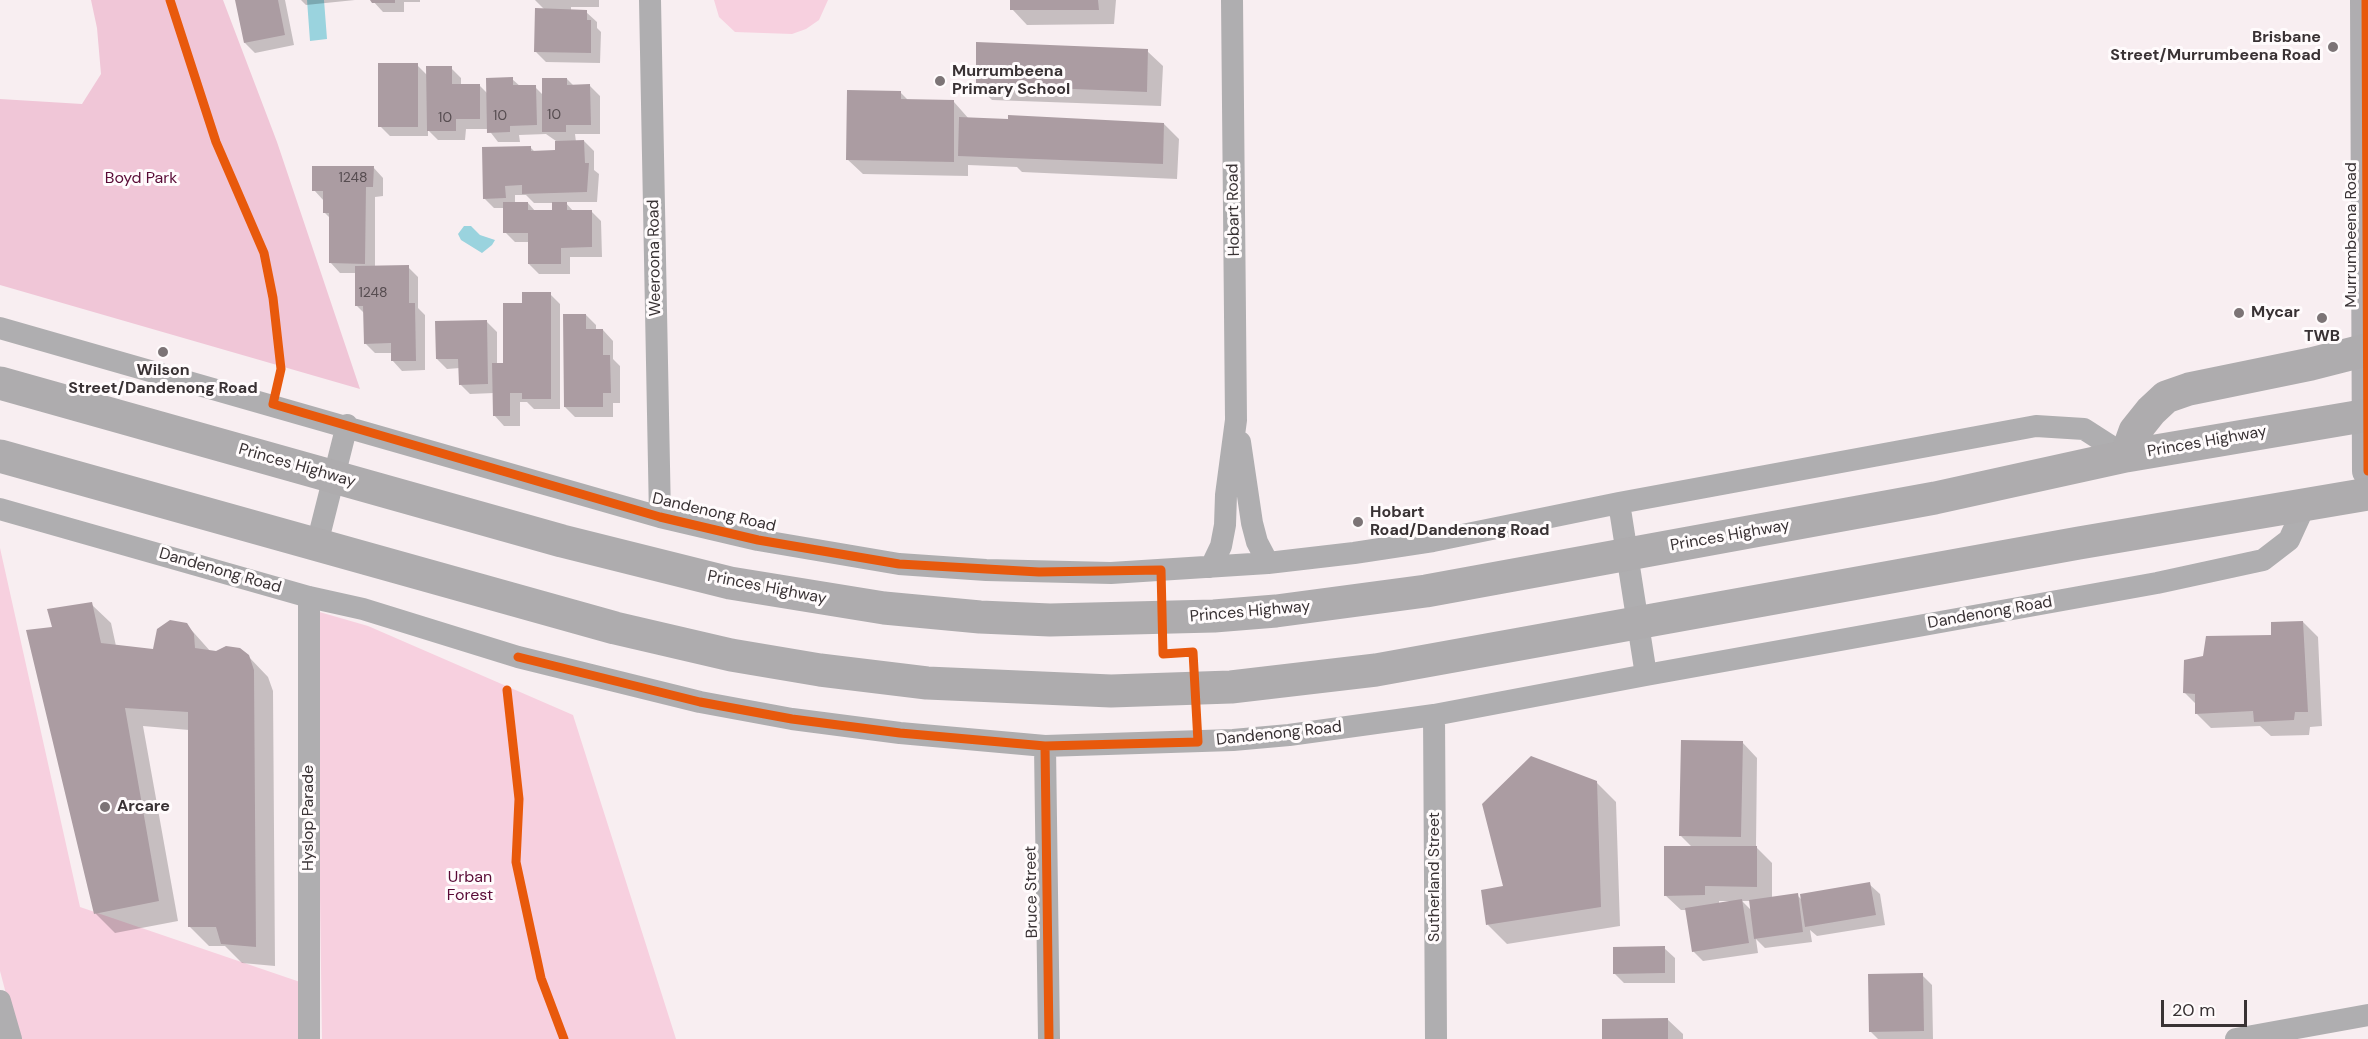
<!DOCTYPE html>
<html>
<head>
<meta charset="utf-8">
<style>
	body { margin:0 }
	#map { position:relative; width:2368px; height:1039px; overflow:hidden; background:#f8eef1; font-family:"DM Sans",sans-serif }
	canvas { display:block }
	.scale { position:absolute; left:2161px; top:1000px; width:86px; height:27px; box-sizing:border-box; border:3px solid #393234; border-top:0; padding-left:8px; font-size:18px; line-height:21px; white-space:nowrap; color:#393234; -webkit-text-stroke:4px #fffbfc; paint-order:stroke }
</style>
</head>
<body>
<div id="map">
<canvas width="2368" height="1039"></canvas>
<div class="scale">20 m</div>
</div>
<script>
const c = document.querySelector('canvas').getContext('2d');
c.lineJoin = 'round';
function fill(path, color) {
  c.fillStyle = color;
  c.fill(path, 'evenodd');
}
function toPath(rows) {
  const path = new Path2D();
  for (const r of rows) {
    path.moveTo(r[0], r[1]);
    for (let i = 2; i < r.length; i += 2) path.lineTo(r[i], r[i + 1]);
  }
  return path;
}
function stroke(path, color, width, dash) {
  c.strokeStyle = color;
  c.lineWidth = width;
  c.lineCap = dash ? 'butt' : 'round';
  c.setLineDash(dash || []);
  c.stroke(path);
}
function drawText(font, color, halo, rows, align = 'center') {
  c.font = font + ' "DM Sans",sans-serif';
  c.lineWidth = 6;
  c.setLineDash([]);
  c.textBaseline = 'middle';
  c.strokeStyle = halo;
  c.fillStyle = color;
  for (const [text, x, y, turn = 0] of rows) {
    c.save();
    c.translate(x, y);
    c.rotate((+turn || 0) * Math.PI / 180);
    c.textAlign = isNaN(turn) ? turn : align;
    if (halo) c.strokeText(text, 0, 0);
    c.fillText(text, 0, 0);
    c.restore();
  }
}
const green = toPath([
	[714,0,828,0,819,20,806,29,792,34,735,32,719,17],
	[0,548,80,907,303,983,304,1039,18,1039,0,971],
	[316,611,368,626,573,715,676,1039,322,1039]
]);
const forest = toPath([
	[91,0,223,0,277,142,360,389,0,285,0,99,82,104,101,74,97,28]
]);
const water = toPath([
	[307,0,324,0,327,39,310,41],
	[464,226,471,226,480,235,495,240,492,245,482,253,461,240,458,234]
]);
const shadow = toPath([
	[236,0,285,0,294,45,255,53,245,43],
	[301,0,355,0,306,5],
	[372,0,420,0,420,2,404,2,404,12,383,12],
	[535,0,599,0,599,7,571,7,571,10,586,12,597,22,597,28,601,32,600,63,546,62,536,52,545,10],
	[1012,0,1123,0,1116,0,1114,24,1027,25,1012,9],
	[1147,51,1163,66,1161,106,992,100,977,85],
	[417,65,427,75,451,68,461,78,461,85,479,85,487,93,512,79,521,87,535,87,543,95,567,79,574,86,590,86,600,96,600,134,575,134,576,142,584,141,594,151,594,170,599,174,597,202,565,202,574,212,591,211,601,221,602,257,570,257,570,274,539,274,529,264,529,242,515,242,505,232,504,208,494,208,484,198,530,147,535,152,556,152,556,141,546,134,519,135,520,142,498,142,488,129,466,129,465,140,438,140,428,130,428,136,390,136,380,126],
	[515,195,526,195,534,203,554,203,554,211,536,212,528,203,515,203],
	[900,92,909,101,954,102,969,119,1164,124,1179,139,1177,179,1022,172,1017,167,968,165,968,176,863,174,847,159],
	[373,167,383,178,383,196,375,197,375,267,408,267,418,277,418,308,425,315,425,370,402,371,392,360,392,353,375,353,365,343,365,314,357,306,357,273,340,273,330,262,330,218,324,212,324,201,314,190],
	[550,294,560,304,560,409,534,409,527,402,520,402,520,426,504,426,494,415,494,393,470,394,460,384,460,368,447,369,437,359,487,322,497,332,497,364,505,364,524,305],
	[586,315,596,325,596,331,603,330,613,341,613,359,620,366,620,403,613,403,613,417,575,417,565,407],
	[91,604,111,623,116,646,154,651,186,624,211,652,248,656,268,677,273,691,275,966,242,963,225,946,209,946,189,926,189,730,143,726,178,921,115,933,96,914,28,632,54,628],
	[2303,622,2318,637,2322,726,2310,727,2309,735,2271,736,2260,726,2211,728,2196,713,2196,704,2184,692,2205,658,2273,636],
	[1742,742,1757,758,1756,847,1772,863,1772,898,1797,895,1802,900,1869,884,1880,894,1885,925,1817,936,1810,930,1812,942,1765,948,1756,939,1758,953,1703,961,1693,951,1687,910,1681,910,1665,895,1693,848,1681,836],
	[1719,901,1729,901,1729,903,1719,904],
	[1742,901,1750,901,1752,911],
	[1596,782,1616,802,1620,926,1507,944,1488,925,1504,888],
	[1664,948,1675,958,1675,983,1624,983,1614,973],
	[1922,975,1932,985,1933,1039,1878,1039,1870,1031],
	[1667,1019,1683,1034,1683,1039,1604,1039]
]);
const building = toPath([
	[235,0,278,0,285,35,244,43],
	[370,0,395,0,395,3,372,3],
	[1010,0,1098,0,1099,10,1010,10],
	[535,8,587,10,587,20,591,20,591,53,534,52],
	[976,42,1148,49,1147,92,976,85],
	[378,63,418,63,418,127,378,127],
	[426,66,452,66,452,84,480,84,480,119,456,119,456,131,427,131],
	[513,77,513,85,536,85,537,125,510,126,510,132,487,133,486,78],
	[542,78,567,78,567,85,590,84,591,125,566,125,566,132,542,132],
	[847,90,901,91,901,99,954,100,954,162,846,160],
	[1008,115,1164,123,1163,164,958,156,959,117,1008,119],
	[584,140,585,163,589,163,587,192,522,194,522,185,505,186,506,198,483,199,482,147,531,146,531,151,555,150,555,141],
	[312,166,374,166,373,187,366,187,365,264,329,263,329,213,323,213,323,191,312,191],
	[503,202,528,202,528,210,552,210,552,202,567,202,567,210,592,210,592,247,561,248,561,264,528,264,528,233,503,233],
	[409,265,409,303,415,303,416,361,391,361,391,343,364,344,363,306,355,306,355,266],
	[522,292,551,292,551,399,522,399,522,393,510,393,510,416,493,416,492,363,503,363,503,303,522,303],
	[563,314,586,314,586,329,603,329,603,355,610,355,611,393,603,393,603,407,564,407],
	[487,320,488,384,459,385,458,359,436,359,435,321],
	[92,602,101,643,153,649,157,629,170,620,187,623,194,634,195,648,216,651,226,646,240,648,249,655,254,670,256,947,221,944,216,927,188,927,188,712,125,708,159,901,94,914,26,630,52,627,47,609],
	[2303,621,2308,712,2295,712,2294,720,2254,722,2253,711,2195,714,2195,694,2183,693,2184,660,2203,656,2206,636,2271,635,2271,622],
	[1681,740,1743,741,1741,837,1679,836],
	[1531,756,1597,781,1601,907,1486,925,1481,890,1503,886,1482,804],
	[1664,846,1757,846,1757,887,1705,886,1705,895,1664,896],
	[1870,882,1876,915,1805,927,1800,894],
	[1798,893,1803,932,1754,939,1749,900],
	[1742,899,1749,943,1692,952,1685,908],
	[1665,946,1665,973,1613,974,1613,947],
	[1923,973,1924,1031,1869,1032,1868,974],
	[1668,1018,1668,1039,1602,1039,1602,1019]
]);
const street = toPath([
	[650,0,660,517],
	[0,328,660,517,758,540,899,564,986,570,1111,573,1268,563,1354,553,1433,541,1619,503,2036,426,2084,429,2126,456],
	[1240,442,1252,523,1257,542,1268,563],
	[1619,503,1646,675],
	[0,509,309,597,363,609,518,657,700,702,792,719,900,733,1045,746,1233,740,1289,735,1434,715,1646,675,2157,583,2263,560,2289,540,2305,505],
	[317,544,347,425],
	[1211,567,1221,546,1225,525,1226,495,1236,420,1232,0],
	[1434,715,1436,1039],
	[1045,746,1049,1039],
	[0,1001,11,1039],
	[309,1039,309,597],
	[2236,1039,2368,1015]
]);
const secondary = toPath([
	[2366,0,2368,471]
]);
const highway = toPath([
	[0,383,562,541,730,583,884,608,980,617,1050,620,1214,616,1276,611,1426,591,1935,498,2126,456,2368,415],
	[0,456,615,628,731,655,820,670,927,683,1111,691,1231,687,1376,670,2079,543,2368,494],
	[2126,456,2135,431,2151,411,2166,397,2189,389,2311,364,2366,350]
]);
const cycleway = toPath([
	[170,0,216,142,264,253,273,298,281,369,273,404,660,517,758,540,899,564,1039,572,1161,570,1163,654,1193,652,1198,742,1045,746,900,733,792,719,700,702,518,657],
	[2366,0,2368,471],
	[507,690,519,799,516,862,541,978,564,1039],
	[1045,746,1049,1039]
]);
const markers = [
	[2333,47,6,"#7c7476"],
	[940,81,6,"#7c7476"],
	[2239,313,6,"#7c7476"],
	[2322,318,6,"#7c7476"],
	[163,352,6,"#7c7476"],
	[1358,522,6,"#7c7476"],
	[105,807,6,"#7c7476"]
];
const numberNames = [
	["10",554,115],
	["10",500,116],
	["10",445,118],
	["1248",353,178],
	["1248",373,293]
];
const poiNames = [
	["Brisbane",2321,38,"right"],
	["Street/Murrumbeena Road",2321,56,"right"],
	["Murrumbeena",952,72],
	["Primary School",952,90],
	["Mycar",2251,313],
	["TWB",2322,337,"center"],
	["Wilson",163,371,"center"],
	["Street/Dandenong Road",163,389,"center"],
	["Hobart",1370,513],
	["Road/Dandenong Road",1370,531],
	["Arcare",117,807]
];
const parkNames = [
	["Boyd Park",141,179],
	["Urban",470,878],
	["Forest",470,896]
];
const streetNames = [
	["Hobart Road",1234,210,-91],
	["Murrumbeena Road",2352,235,-90],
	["Weeroona Road",655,258,-91],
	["Princes Highway",2207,442,-10],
	["Princes Highway",297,466,16],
	["Dandenong Road",714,513,13],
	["Princes Highway",1730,536,-10],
	["Dandenong Road",220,571,16],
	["Princes Highway",767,588,11],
	["Princes Highway",1250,612,-5],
	["Dandenong Road",1990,613,-10],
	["Dandenong Road",1279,734,-6],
	["Hyslop Parade",309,818,-90],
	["Sutherland Street",1435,877,-90],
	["Bruce Street",1032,892,-91]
];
fill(green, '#f7d0df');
fill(forest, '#f0c6d7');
fill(water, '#9ad3de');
fill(shadow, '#0003');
fill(building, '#ab9ca2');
stroke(street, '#afaeb0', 22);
stroke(secondary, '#afadb0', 32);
stroke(highway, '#aeacae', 33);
stroke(cycleway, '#e8590c', 9);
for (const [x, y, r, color] of markers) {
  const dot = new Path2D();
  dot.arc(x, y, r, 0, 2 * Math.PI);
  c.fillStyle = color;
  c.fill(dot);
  stroke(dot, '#fffbfc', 2);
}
drawText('14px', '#564c50', null, numberNames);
drawText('bold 16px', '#393234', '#fffbfc', poiNames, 'left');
drawText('16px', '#590b36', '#fffbfc', parkNames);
drawText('16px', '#393234', '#fffbfc', streetNames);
</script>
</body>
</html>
